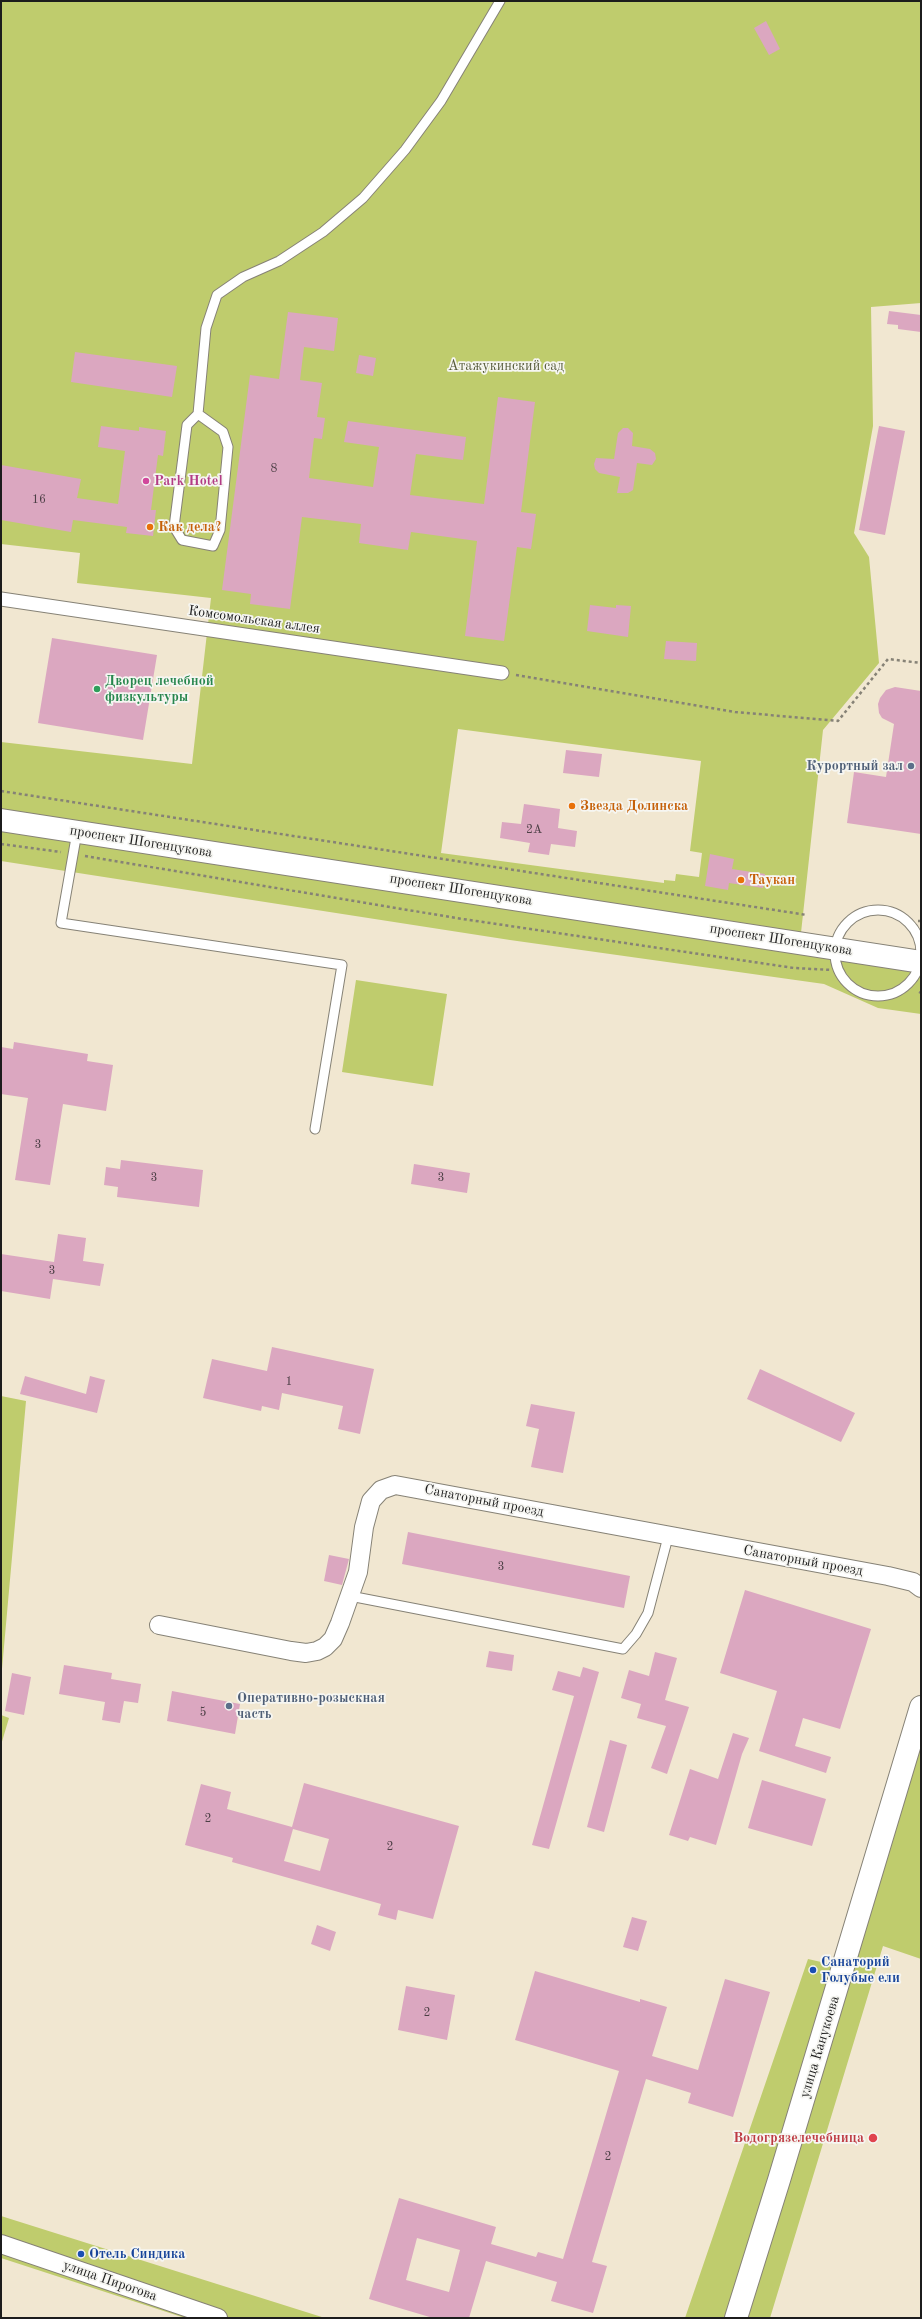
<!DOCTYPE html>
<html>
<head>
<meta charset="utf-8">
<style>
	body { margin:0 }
	#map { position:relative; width:922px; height:2319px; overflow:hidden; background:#f1e7d1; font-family:"Old Standard TT",serif }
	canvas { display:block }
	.frame { position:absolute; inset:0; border:2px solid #1c1c1c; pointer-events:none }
</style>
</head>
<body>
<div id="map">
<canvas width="922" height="2319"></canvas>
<div class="frame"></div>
</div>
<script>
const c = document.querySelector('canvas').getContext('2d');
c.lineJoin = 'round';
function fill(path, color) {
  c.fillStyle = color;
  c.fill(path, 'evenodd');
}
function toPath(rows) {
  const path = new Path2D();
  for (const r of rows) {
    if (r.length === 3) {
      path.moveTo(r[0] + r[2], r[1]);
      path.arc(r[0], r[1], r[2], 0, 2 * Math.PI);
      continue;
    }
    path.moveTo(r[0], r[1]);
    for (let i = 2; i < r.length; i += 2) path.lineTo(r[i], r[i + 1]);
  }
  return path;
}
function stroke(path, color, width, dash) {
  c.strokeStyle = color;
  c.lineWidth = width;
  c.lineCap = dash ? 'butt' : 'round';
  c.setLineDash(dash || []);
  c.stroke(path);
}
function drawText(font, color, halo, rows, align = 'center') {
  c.font = font + ' "Old Standard TT",serif';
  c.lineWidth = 3.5;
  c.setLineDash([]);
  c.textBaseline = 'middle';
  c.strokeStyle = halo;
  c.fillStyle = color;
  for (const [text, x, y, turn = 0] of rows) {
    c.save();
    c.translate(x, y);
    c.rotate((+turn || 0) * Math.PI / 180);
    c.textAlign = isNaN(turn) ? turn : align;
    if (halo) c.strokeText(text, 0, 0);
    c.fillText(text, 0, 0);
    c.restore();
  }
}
const green = toPath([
	[1,1,921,1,921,303,871,307,873,426,854,533,869,557,879,663,823,730,800,942,921,962,921,1014,878,1008,824,984,510,940,1,861,1,742,192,764,211,598,77,583,80,553,1,544],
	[458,729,701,761,690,851,702,853,699,877,676,874,675,881,664,880,664,883,441,853],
	[356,980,447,994,433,1086,342,1072],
	[1,1396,26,1401,1,1680],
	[921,1707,921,1959,883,1946,770,2318,685,2318,808,1959,843,1967],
	[1,1715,9,1718,1,1745],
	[1,2216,325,2318,185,2318,1,2258]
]);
const building = toPath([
	[766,21,780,49,769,55,754,28],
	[889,311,921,315,921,332,898,329,898,325,887,324],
	[288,312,338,318,334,351,304,347,300,380,322,383,317,417,325,418,322,439,314,438,309,478,373,487,379,447,344,442,348,421,466,437,463,460,416,454,410,495,484,504,498,397,535,402,521,512,536,514,531,549,517,547,504,641,465,636,477,541,411,532,408,550,359,543,361,524,302,517,290,609,250,604,251,594,222,590,250,375,279,379],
	[75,352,177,366,172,397,71,382],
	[359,355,376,358,373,376,356,373],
	[101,426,139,431,139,427,166,431,163,456,158,455,151,510,156,510,153,536,126,533,127,527,73,520,71,532,1,520,1,465,81,479,77,498,118,504,125,451,98,447],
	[879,426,905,431,885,535,859,530],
	[623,428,628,428,633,433,632,446,650,449,655,453,656,459,652,465,637,463,633,490,628,493,617,493,620,477,599,473,595,469,594,464,596,458,614,459,618,433],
	[590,605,616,608,616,605,631,606,628,637,587,631],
	[52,638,157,655,143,740,38,723],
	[666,641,697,643,696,661,664,659],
	[895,687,921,691,921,834,847,823,854,772,886,777,894,724,882,718,879,713,878,704,880,698,886,690],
	[566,750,602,754,599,777,563,773],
	[524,804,560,809,558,828,577,831,575,847,551,844,549,855,528,852,530,843,500,838,502,822,521,824],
	[710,854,734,859,732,869,765,874,763,888,729,883,728,890,705,886],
	[14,1042,88,1054,87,1061,113,1065,106,1111,63,1104,50,1185,15,1180,28,1098,1,1094,1,1047,13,1049],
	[121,1160,203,1170,199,1207,117,1197,118,1187,104,1185,106,1167,120,1169],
	[414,1164,470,1173,467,1193,411,1184],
	[58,1234,86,1238,83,1261,104,1264,100,1286,53,1279,50,1299,1,1291,1,1254,54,1262],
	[272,1347,374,1369,360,1434,338,1429,343,1406,282,1393,279,1410,262,1406,261,1411,203,1398,212,1359,267,1371],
	[760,1369,855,1413,841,1442,747,1399],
	[25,1376,86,1394,90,1376,105,1380,97,1413,20,1394],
	[531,1404,575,1412,563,1473,531,1467,539,1429,526,1426],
	[408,1532,630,1576,624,1608,402,1564],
	[329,1555,349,1559,342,1585,324,1581],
	[745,1590,871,1629,840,1729,803,1718,795,1746,831,1757,826,1773,759,1751,777,1691,720,1673],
	[489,1651,514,1655,512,1671,486,1667],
	[655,1652,677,1658,665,1700,689,1707,667,1774,651,1768,666,1726,637,1718,641,1704,621,1698,629,1670,649,1676],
	[64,1665,112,1673,111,1679,141,1684,138,1703,124,1701,120,1723,102,1720,105,1702,59,1694],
	[583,1667,599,1672,549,1849,532,1845,574,1696,552,1690,558,1671,580,1677],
	[12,1673,31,1677,24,1715,5,1711],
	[172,1691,240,1704,235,1734,167,1721],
	[733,1733,749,1738,742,1754,716,1845,690,1837,688,1841,669,1835,690,1769,718,1779],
	[610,1740,627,1745,604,1832,587,1827],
	[762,1780,826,1799,812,1846,748,1828],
	[304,1783,459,1826,433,1919,398,1910,396,1920,378,1915,381,1904,232,1862,233,1858,185,1845,201,1784,231,1792,227,1809,292,1827],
	[293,1829,329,1839,320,1871,284,1861],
	[632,1917,647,1921,638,1951,623,1947],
	[317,1925,336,1932,330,1951,311,1944],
	[535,1971,640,2002,640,1999,667,2007,652,2056,698,2070,725,1979,770,1992,733,2117,688,2103,691,2093,646,2079,592,2262,607,2266,593,2313,551,2301,557,2282,486,2261,469,2318,433,2318,369,2299,399,2198,496,2227,491,2244,536,2257,538,2252,563,2259,619,2071,515,2040],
	[417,2238,460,2250,449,2292,406,2280],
	[406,1986,455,1995,447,2040,398,2030]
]);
const path = toPath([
	[516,675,735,712,838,721,888,659,921,663],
	[1,791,807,915],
	[1,844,61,852],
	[85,856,456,918,794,968,832,970],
	[918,921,921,921],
	[919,992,921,993]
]);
const service = toPath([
	[198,414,223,432,228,447,220,530,213,546,182,540,174,527,187,425,198,414,206,328,217,295,243,277,279,261,323,232,363,198,405,150,441,101,500,1],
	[77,832,61,923,342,965,315,1129],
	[878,953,43],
	[350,1596,623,1649,636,1634,648,1613,668,1537]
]);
const pedestrian = toPath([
	[1,599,502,673]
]);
const minor = toPath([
	[159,1625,291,1651,306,1653,317,1651,325,1647,333,1639,340,1623,358,1572,364,1527,371,1501,381,1490,395,1485,888,1576,913,1582,921,1588],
	[1,2244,218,2318]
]);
const tertiary = toPath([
	[1,820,921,962],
	[736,2318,779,2180,921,1707]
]);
const markers = [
	[146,481,4,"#d1479c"],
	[150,527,4,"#e8710a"],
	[97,689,4,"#2e9e5b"],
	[911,766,4,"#5c6f8a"],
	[572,806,4,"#e8710a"],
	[741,880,4,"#e8710a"],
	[229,1706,4,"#5c6f8a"],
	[813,1970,4,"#1a4fb4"],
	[873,2138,5,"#e0444e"],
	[81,2254,4,"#1a4fb4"]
];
const numberNames = [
	["8",274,469],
	["16",39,500],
	["2А",534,830],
	["3",38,1145],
	["3",154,1178],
	["3",441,1178],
	["3",52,1271],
	["1",289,1382],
	["3",501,1567],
	["5",203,1713],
	["2",208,1819],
	["2",390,1847],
	["2",427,2013],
	["2",608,2157]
];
const parkNames = [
	["Атажукинский сад",506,366]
];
const hotelNames = [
	["Park Hotel",154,481]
];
const foodNames = [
	["Как дела?",158,527],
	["Звезда Долинска",580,806],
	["Таукан",749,880]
];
const streetNames = [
	["Комсомольская аллея",254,620,8],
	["проспект Шогенцукова",141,842,9],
	["проспект Шогенцукова",461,890,9],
	["проспект Шогенцукова",781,940,9],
	["Санаторный проезд",484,1501,11],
	["Санаторный проезд",803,1561,10],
	["улица Канукоева",820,2047,-73],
	["улица Пирогова",110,2281,19]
];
const leisureNames = [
	["Дворец лечебной",105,681],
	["физкультуры",105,697]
];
const serviceNames = [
	["Курортный зал",903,766],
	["Оперативно-розыскная",237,1698,"left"],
	["часть",237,1714,"left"]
];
const transitNames = [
	["Санаторий",821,1962],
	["Голубые ели",821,1978],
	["Отель Синдика",89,2254]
];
const healthNames = [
	["Водогрязелечебница",864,2138]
];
fill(green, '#bfcc6d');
fill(building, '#dba7c0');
stroke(service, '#868276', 11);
stroke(pedestrian, '#868276', 15);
stroke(minor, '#868276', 20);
stroke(tertiary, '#868276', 24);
stroke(path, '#868276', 2.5, [3, 3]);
stroke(service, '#fff', 9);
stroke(pedestrian, '#fff', 13);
stroke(minor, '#fff', 18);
stroke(tertiary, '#fff', 22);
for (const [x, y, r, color] of markers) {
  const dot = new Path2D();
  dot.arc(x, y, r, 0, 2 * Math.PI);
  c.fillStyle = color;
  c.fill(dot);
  stroke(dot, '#f6f6f2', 1.5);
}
drawText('12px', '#4c3f45', null, numberNames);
drawText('14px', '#555a38', '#f6f6f2', parkNames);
drawText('bold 14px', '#b23c85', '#f6f6f2', hotelNames, 'left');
drawText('bold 14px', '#c56008', '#f6f6f2', foodNames, 'left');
drawText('14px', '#1c1c1c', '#f6f6f2', streetNames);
drawText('bold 14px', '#27864d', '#f6f6f2', leisureNames, 'left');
drawText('bold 14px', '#4e5e75', '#f6f6f2', serviceNames, 'right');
drawText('bold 14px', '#164399', '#f6f6f2', transitNames, 'left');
drawText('bold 14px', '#be3a42', '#f6f6f2', healthNames, 'right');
</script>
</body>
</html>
